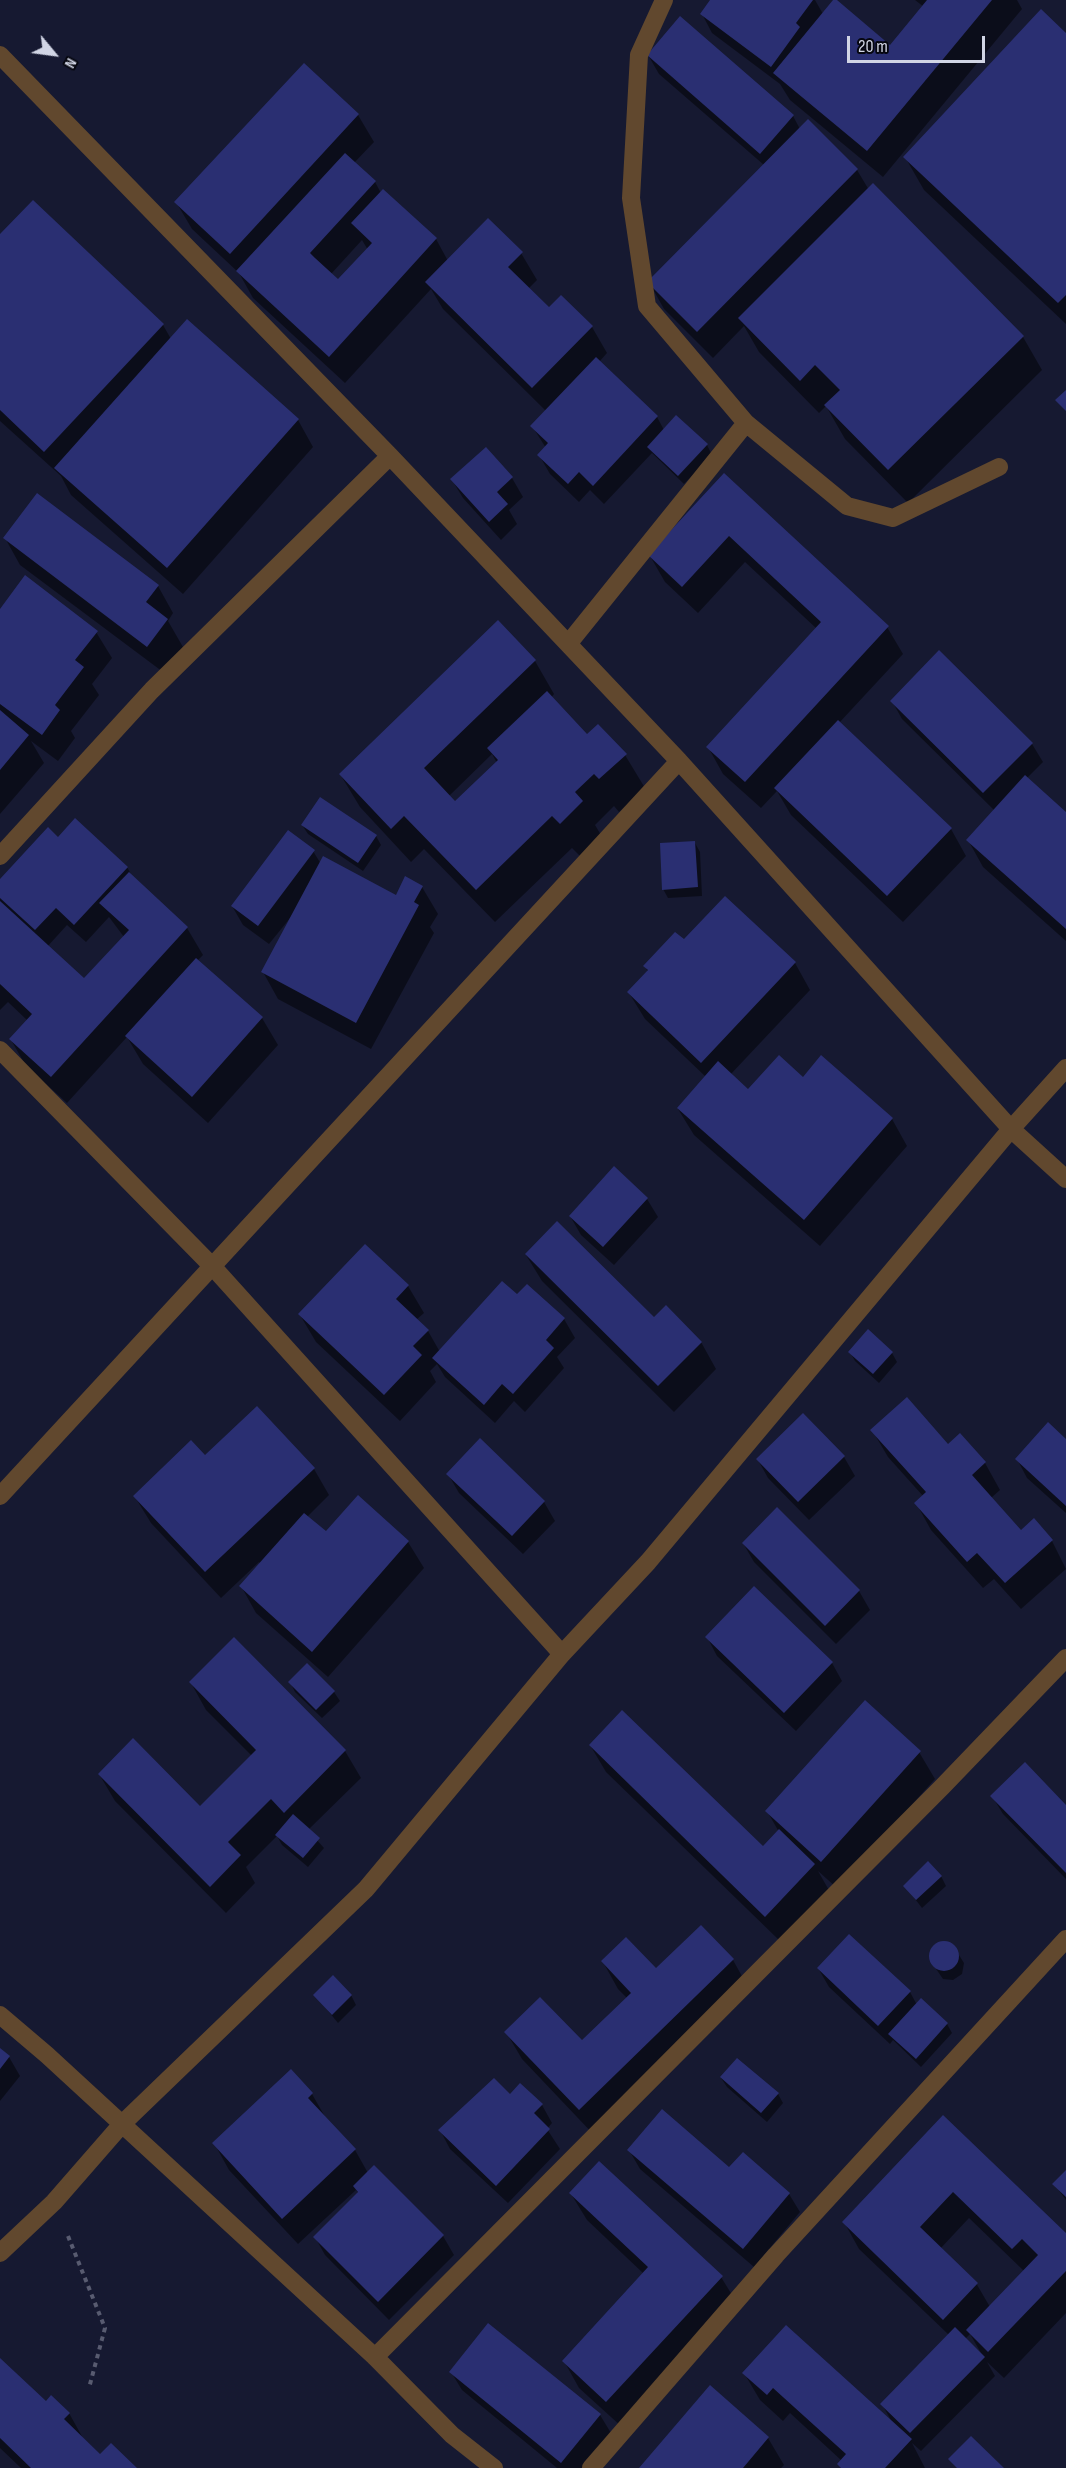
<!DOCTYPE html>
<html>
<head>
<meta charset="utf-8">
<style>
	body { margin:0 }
	#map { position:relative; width:1066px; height:2468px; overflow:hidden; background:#161931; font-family:"Sofia Sans Condensed",sans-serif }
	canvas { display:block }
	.north { position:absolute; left:24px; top:24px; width:60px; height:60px; -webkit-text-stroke:4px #05060f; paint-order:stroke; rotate:119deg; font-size:16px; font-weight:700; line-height:24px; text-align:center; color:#d1d5e5 }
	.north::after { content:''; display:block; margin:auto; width:21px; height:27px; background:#d1d5e5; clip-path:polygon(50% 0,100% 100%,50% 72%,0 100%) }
	.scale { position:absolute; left:847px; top:36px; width:138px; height:27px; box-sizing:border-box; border:3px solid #d1d5e5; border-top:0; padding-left:8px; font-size:18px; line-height:21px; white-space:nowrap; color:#d1d5e5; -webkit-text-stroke:4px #05060f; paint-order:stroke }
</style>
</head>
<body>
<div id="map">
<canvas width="1066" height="2468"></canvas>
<div class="north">N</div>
<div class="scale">20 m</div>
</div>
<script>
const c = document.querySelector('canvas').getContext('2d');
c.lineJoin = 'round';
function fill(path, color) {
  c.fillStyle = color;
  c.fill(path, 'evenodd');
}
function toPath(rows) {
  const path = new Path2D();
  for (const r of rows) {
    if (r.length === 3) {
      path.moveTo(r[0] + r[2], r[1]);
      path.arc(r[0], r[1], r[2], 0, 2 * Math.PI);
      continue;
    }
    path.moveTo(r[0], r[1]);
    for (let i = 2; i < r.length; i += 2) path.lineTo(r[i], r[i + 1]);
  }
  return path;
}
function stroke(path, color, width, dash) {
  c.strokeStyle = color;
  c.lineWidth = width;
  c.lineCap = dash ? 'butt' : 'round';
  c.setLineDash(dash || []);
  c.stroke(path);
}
const shadow = toPath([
	[712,0,815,0,823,14,891,47,924,7,915,0,1017,0,1022,9,883,177,790,100,780,84,712,33,702,14],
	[1066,35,1066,324,924,190,905,157],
	[648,55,793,116,800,129,857,170,869,190,1023,337,1042,370,908,503,845,439,826,406,819,413,759,352,744,326,713,358,664,309,649,282,764,165,659,74],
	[304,65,358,115,374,142,354,163,375,182,381,193,383,191,436,239,448,261,521,253,537,280,528,289,549,310,592,327,607,353,599,362,657,417,664,430,707,445,712,455,684,484,652,453,604,504,590,490,579,502,550,474,539,455,546,448,532,426,546,411,443,309,431,289,345,383,253,298,239,273,192,229,176,202],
	[362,240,368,250,338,281,331,274],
	[0,237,163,325,171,339,298,420,313,447,183,594,71,495,61,476,0,421],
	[486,449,512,478,523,497,509,510,517,524,501,540,463,498,452,480],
	[724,475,887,627,903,654,839,723,951,829,966,856,903,922,791,815,777,791,761,808,723,774,708,747,817,629,745,562,698,613,665,582,650,556],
	[5,538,158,586,173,613,168,621,183,647,163,672,20,565],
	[0,611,96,632,112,658,92,684,99,695,71,731,75,738,58,761,31,741,44,763,0,814],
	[535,661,554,694,551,698,587,736,625,755,645,788,619,812,614,806,595,825,601,835,580,856,572,848,495,922,424,849,411,862,360,807,340,774],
	[492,754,497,763,455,803,449,796],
	[892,701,1032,744,1043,762,1027,778,1066,814,1066,941,983,867,968,840,995,811,902,719],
	[302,825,376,836,381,845,363,871,308,834],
	[58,839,127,867,133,878,187,928,203,955,197,961,262,1018,278,1045,208,1123,143,1064,127,1037,67,1103,26,1066,11,1040,28,1021,8,1002,0,1010,0,881],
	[109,917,124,937,84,980,47,947,67,925,86,942],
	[695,843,700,852,702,896,668,898,663,889],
	[313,851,321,864,396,897,422,887,438,914,430,927,434,933,371,1049,278,999,263,972,295,912,269,944,243,925,232,906],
	[684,941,795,963,810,990,730,1075,748,1091,803,1079,892,1119,907,1146,820,1246,694,1135,678,1109,706,1077,645,1019,629,993,648,972,645,966],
	[647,1199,658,1217,614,1265,581,1235,570,1216],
	[365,1246,408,1286,424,1313,416,1320,428,1331,440,1352,517,1296,528,1286,564,1319,575,1338,557,1357,564,1368,525,1412,514,1401,495,1423,445,1377,437,1364,430,1371,436,1382,400,1421,316,1342,300,1315],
	[526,1255,701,1342,716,1369,674,1412,542,1281],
	[850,1352,892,1353,897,1362,879,1383,855,1361],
	[803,1415,844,1457,855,1476,809,1520,768,1478,758,1460],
	[872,1430,948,1446,985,1463,1000,1490,991,1498,1021,1532,1052,1541,1066,1569,1021,1609,994,1579,983,1588,931,1530,916,1503,923,1496,888,1457],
	[1066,1441,1066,1513,1027,1478,1017,1459],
	[314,1469,329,1495,307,1517,326,1534,408,1542,424,1568,328,1677,256,1613,241,1586,261,1564,259,1562,221,1598,151,1523,135,1497],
	[448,1474,544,1502,555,1521,523,1554,459,1493],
	[777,1509,859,1591,870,1610,836,1644,754,1562,743,1543],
	[707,1637,832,1663,842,1681,796,1731,717,1656],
	[307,1665,334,1692,340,1701,322,1718,295,1692,290,1682],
	[191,1683,345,1751,361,1778,308,1830,324,1848,308,1867,282,1845,277,1836,246,1867,255,1883,226,1913,115,1801,99,1774,200,1808,252,1756,206,1710],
	[590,1745,763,1848,779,1832,767,1811,919,1752,935,1779,837,1888,818,1871,830,1892,781,1942,606,1772],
	[992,1796,1066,1807,1066,1879,1003,1814],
	[941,1876,946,1886,922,1908,905,1886],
	[941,1943,952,1944,964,1963,962,1974,953,1980,943,1979,930,1960,932,1949],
	[733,1960,748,1987,595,2136,522,2059,506,2032,582,2042,627,1998,618,1989,603,1962,656,1970],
	[818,1968,910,1992,917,2005,947,2024,952,2033,921,2067,893,2040,890,2044,829,1987],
	[315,1995,351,1995,356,2005,338,2023],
	[0,2050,9,2057,20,2076,0,2101],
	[721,2078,778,2094,783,2103,767,2122,727,2087],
	[312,2094,328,2122,355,2150,368,2173,374,2167,443,2236,454,2255,389,2320,325,2255,315,2237,358,2193,356,2190,298,2244,229,2170,214,2143],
	[510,2096,542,2105,552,2123,547,2129,560,2149,508,2203,450,2149,440,2130],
	[943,2117,1066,2236,1066,2313,1004,2378,987,2362,995,2376,921,2451,912,2443,925,2468,841,2468,839,2464,842,2461,790,2413,783,2421,760,2400,744,2373,893,2424,882,2404,949,2335,859,2249,844,2222],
	[969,2218,1024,2271,990,2307,976,2283,940,2249],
	[970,2334,981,2353,965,2339],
	[629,2150,729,2169,789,2194,800,2212,754,2267,640,2169],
	[1066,2172,1066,2200,1054,2184],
	[571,2194,721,2277,737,2303,622,2427,579,2388,564,2361,644,2274,587,2220],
	[0,2362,46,2403,69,2413,84,2440,100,2456,135,2468,21,2468,0,2448],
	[451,2372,600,2415,611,2433,583,2468,557,2468,462,2390],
	[711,2388,768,2438,784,2465,781,2468,641,2468]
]);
const building = toPath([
	[710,0,813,0,796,23,800,27,771,67,700,14],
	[833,0,837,0,890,45,927,0,992,0,867,151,773,73],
	[1041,9,1066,33,1066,295,1058,303,903,157],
	[680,16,794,115,760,154,647,55],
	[304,63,359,114,230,254,174,202],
	[808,119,858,169,697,332,647,282],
	[345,153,376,181,310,253,315,258,338,279,372,243,351,223,383,189,437,238,329,357,236,271],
	[873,183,1024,336,888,470,824,405,840,390,815,365,800,381,738,318],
	[33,200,164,324,44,452,0,410,0,234],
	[488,218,523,252,508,267,549,307,561,295,593,326,532,388,425,282],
	[187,319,299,419,167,568,54,468],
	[596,357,658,416,593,486,579,472,568,484,537,455,548,443,530,426],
	[1066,390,1066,411,1055,400],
	[676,415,708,444,678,476,647,447],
	[486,447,513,477,497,492,508,504,489,522,450,479],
	[724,473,889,626,745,782,706,747,821,622,729,536,682,587,648,555],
	[37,493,159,585,146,602,168,619,147,647,3,538],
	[25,575,98,631,75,660,84,667,55,705,60,710,42,735,0,704,0,609],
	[498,620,536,660,424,768,455,801,498,760,487,748,547,691,587,734,598,724,627,754,599,779,594,774,575,792,583,801,560,824,552,816,476,890,404,816,391,829,339,774],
	[939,650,1033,743,983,793,890,701],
	[0,710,29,735,0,770],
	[838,720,952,828,887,896,774,788],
	[1025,775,1066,812,1066,929,966,840],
	[320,797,377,835,358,863,301,825],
	[75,818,128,867,74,925,56,908,35,930,0,898,0,879,48,827,58,837],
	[288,830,315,850,258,926,231,906],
	[695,841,698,887,662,890,660,843],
	[323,856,396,895,405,876,423,886,414,902,419,905,356,1023,261,972],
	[129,872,188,927,51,1077,9,1039,32,1014,0,984,0,901,84,978,129,930,99,903],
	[725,896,796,962,701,1063,627,992,648,970,643,966,675,932,684,939],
	[196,958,263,1017,192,1097,125,1036],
	[779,1055,803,1077,821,1055,893,1118,804,1220,677,1108,718,1061,748,1089],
	[614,1166,648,1198,603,1247,569,1216],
	[557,1221,654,1317,666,1305,702,1342,658,1386,525,1254],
	[365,1244,409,1285,396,1299,429,1330,413,1346,422,1355,384,1395,298,1314],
	[502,1281,517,1294,527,1284,565,1318,546,1340,554,1348,513,1394,502,1384,484,1405,432,1358],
	[868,1329,893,1352,873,1374,848,1352],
	[907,1397,948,1444,960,1433,986,1462,972,1475,1021,1530,1034,1518,1053,1540,1005,1583,977,1553,967,1562,914,1503,926,1492,870,1430],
	[257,1406,315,1468,205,1572,133,1496,191,1440,205,1455],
	[803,1413,845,1456,798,1502,756,1459],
	[1048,1422,1066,1439,1066,1506,1015,1459],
	[480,1438,545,1501,512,1536,446,1474],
	[358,1495,409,1541,312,1652,239,1586,304,1513,326,1531],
	[777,1507,860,1590,825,1626,742,1543],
	[754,1586,833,1662,784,1713,705,1637],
	[234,1637,346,1750,284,1813,271,1799,228,1842,241,1855,210,1887,98,1774,133,1738,200,1806,256,1750,189,1682],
	[307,1663,335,1691,316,1710,288,1682],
	[865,1700,921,1751,821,1862,765,1811],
	[622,1710,763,1846,779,1829,815,1864,765,1917,589,1745],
	[1025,1762,1066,1805,1066,1873,990,1796],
	[293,1814,320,1838,303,1858,275,1835],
	[928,1861,942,1876,916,1900,903,1886],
	[701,1925,734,1959,579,2110,504,2032,540,1997,582,2040,631,1993,601,1961,626,1937,656,1968],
	[849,1934,911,1991,878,2026,817,1968],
	[944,1956,15],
	[333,1975,352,1995,332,2015,313,1995],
	[921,1998,948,2023,916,2059,888,2034],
	[0,2048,10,2056,0,2069],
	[737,2058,779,2093,761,2113,720,2077],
	[291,2069,313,2093,308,2098,356,2149,282,2219,212,2143],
	[494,2078,510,2094,520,2083,543,2104,534,2113,550,2129,496,2186,438,2130],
	[662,2109,729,2167,743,2152,790,2193,743,2249,627,2150],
	[943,2115,1066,2233,1066,2271,988,2352,966,2330,1038,2255,1022,2239,1012,2249,953,2192,920,2227,978,2283,943,2320,842,2222],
	[599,2161,723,2276,606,2402,562,2361,648,2267,569,2193],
	[374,2165,444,2235,378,2302,313,2237,358,2192,353,2186],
	[1066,2170,1066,2197,1052,2184],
	[488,2323,601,2414,561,2463,449,2372],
	[786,2325,912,2439,885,2468,841,2468,837,2464,846,2454,773,2388,767,2395,742,2373],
	[955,2327,985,2357,910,2433,880,2404],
	[0,2358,46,2401,51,2395,70,2413,64,2419,100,2454,111,2443,137,2468,31,2468,0,2438],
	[710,2385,769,2437,743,2468,639,2468],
	[971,2436,1004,2468,957,2468,948,2459]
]);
const path = toPath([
	[68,2236,105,2328,89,2388]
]);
const minor = toPath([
	[664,0,639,55,631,198,647,306,746,423,847,506,893,518,999,467],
	[0,55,390,456,679,761,1011,1129,1066,1179],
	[568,644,746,423],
	[0,856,152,690,390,456],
	[0,1050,213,1267,562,1654],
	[0,1496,679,761],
	[0,2015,47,2055,375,2357,452,2435,494,2468],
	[0,2253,54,2202,122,2124,366,1889,562,1654,648,1562,1011,1129,1066,1068],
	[375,2357,943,1786,1066,1658],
	[591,2468,776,2255,1066,1939]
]);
fill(shadow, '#0007');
fill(building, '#2a2f72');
stroke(path, '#585b70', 4, [4.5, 4.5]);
stroke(minor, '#61482e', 18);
</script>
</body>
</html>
